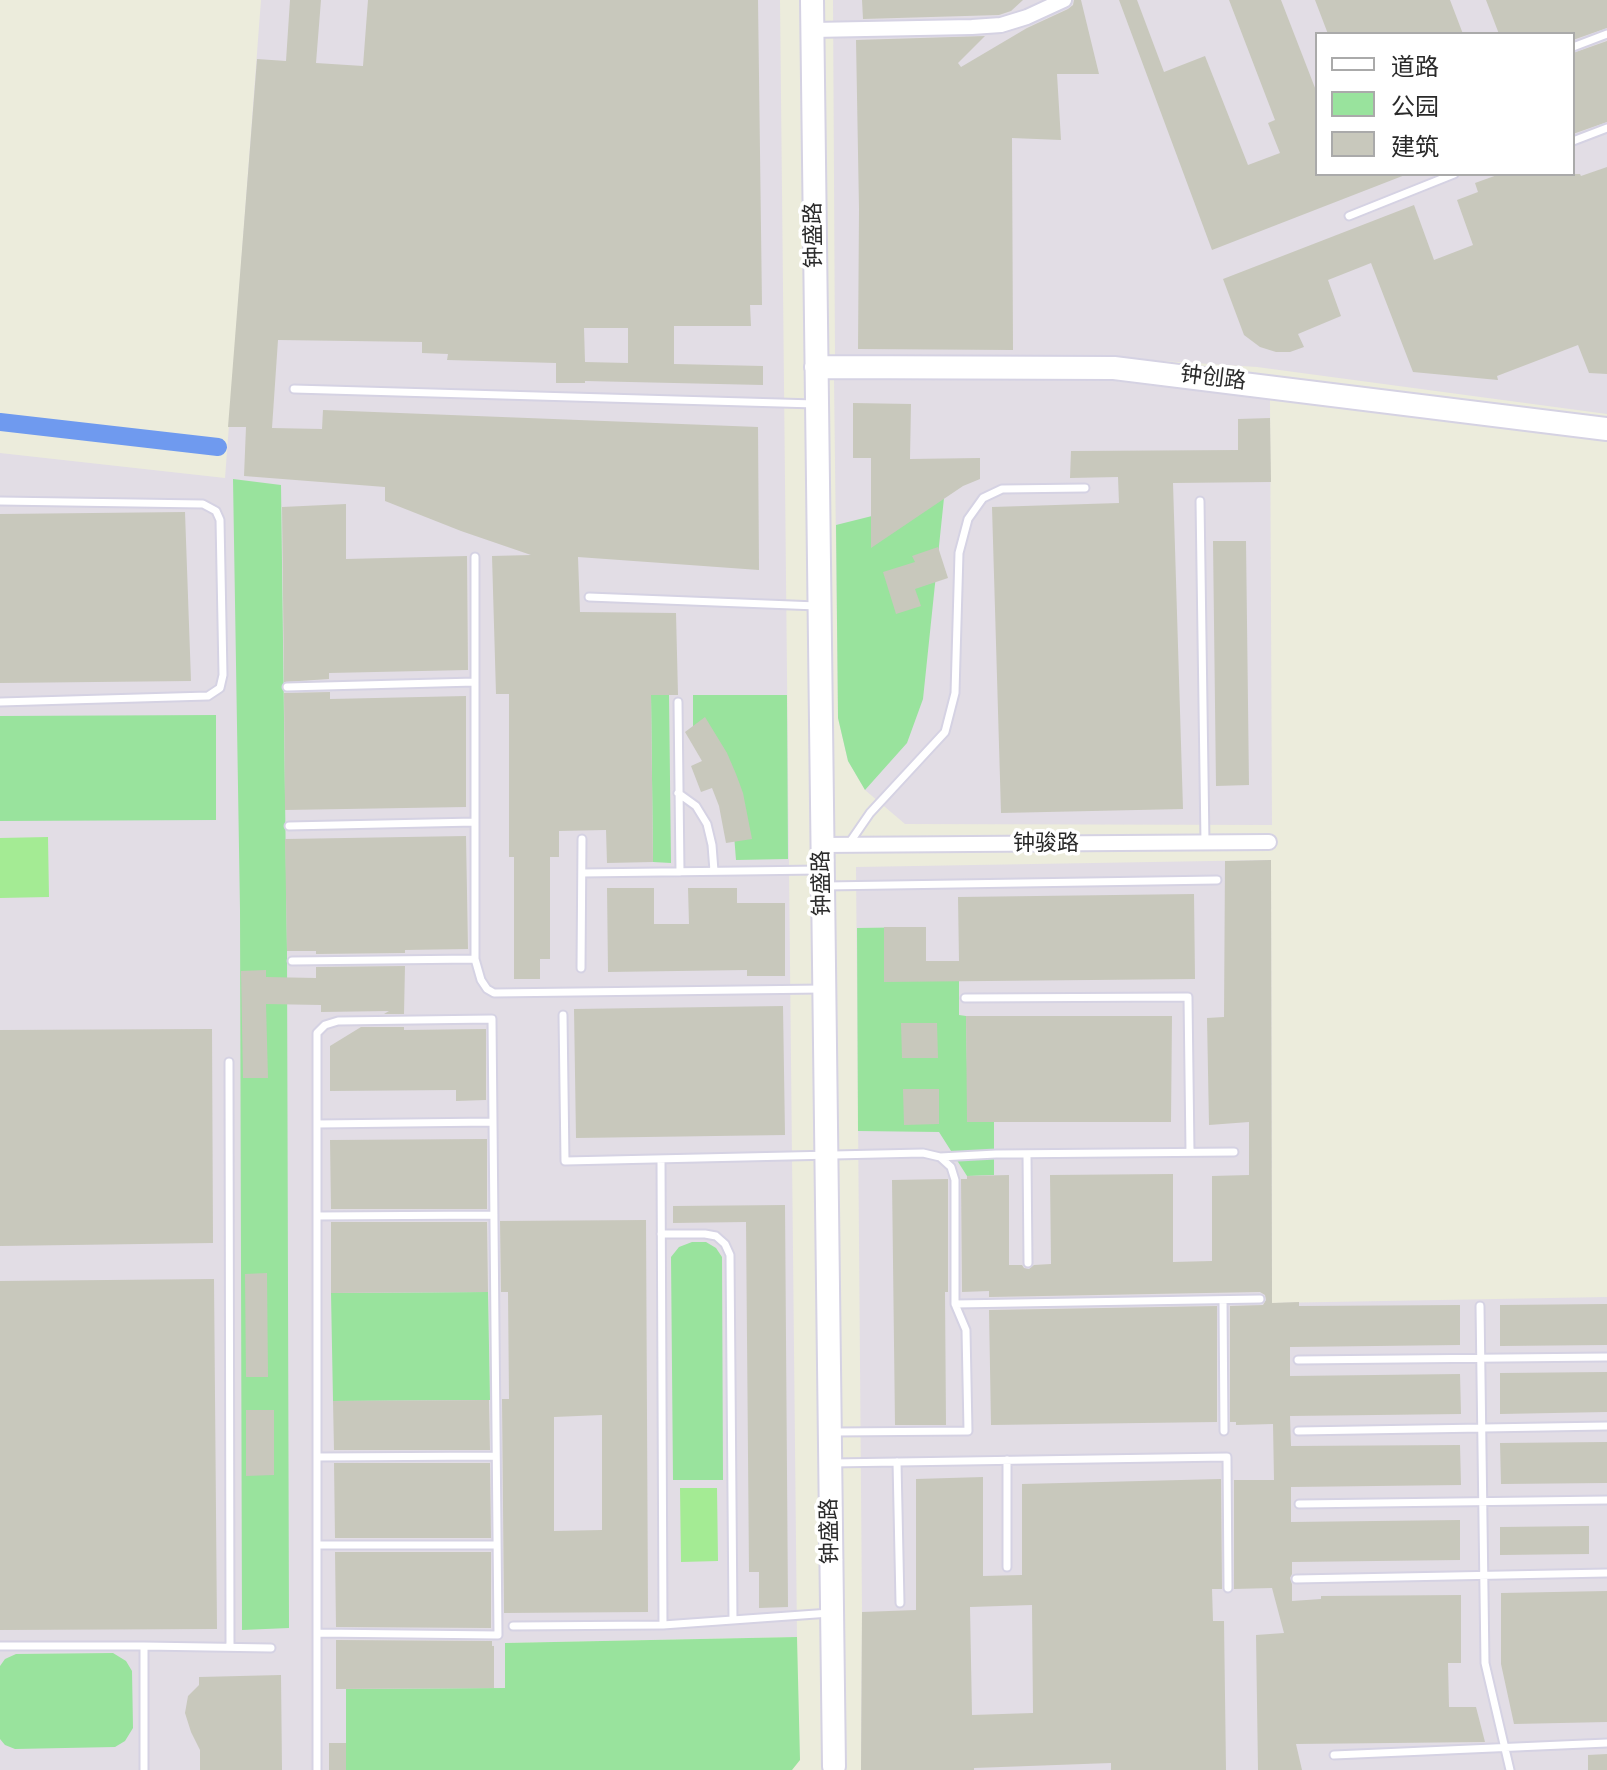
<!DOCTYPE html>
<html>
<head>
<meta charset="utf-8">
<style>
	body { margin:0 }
	#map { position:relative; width:1607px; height:1770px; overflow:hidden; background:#ececdc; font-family:Roboto,"Noto Sans SC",sans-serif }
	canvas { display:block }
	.legend { position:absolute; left:1315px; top:32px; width:260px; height:144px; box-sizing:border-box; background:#fff; border:2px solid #aaa; margin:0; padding:10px 14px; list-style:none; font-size:24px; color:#2a2a2a }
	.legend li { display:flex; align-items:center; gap:16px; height:40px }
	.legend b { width:40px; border:2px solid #aaa }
</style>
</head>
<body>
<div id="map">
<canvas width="1607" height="1770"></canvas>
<ul class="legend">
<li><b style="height:10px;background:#fff"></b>道路</li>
<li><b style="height:22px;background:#99e39d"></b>公园</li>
<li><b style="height:22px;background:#c8c8bc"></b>建筑</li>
</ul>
</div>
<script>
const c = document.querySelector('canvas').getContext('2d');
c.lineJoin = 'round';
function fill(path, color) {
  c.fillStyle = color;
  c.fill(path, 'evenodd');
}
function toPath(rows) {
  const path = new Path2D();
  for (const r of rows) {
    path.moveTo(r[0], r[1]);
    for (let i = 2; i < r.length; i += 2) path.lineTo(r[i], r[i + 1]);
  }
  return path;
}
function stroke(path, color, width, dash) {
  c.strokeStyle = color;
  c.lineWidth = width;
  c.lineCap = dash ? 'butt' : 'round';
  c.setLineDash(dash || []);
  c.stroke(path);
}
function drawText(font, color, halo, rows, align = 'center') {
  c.font = font + ' Roboto,"Noto Sans SC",sans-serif';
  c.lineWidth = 7;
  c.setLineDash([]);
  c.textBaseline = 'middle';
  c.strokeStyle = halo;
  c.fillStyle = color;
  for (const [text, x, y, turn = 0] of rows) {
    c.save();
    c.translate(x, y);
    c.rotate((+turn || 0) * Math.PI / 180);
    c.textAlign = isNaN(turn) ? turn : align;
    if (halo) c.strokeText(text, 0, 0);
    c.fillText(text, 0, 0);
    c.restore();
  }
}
const industrial = toPath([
	[261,0,780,0,797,1637,506,1643,506,1770,0,1770,0,453,225,478],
	[833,0,1607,0,1607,414,1257,367,1115,358,835,358],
	[1317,34,1573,34,1573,174,1317,174],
	[834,378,1106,380,1270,399,1272,825,905,824,865,790,848,761,838,718],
	[1271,860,1272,1303,1607,1297,1607,1770,861,1770,862,1612,856,867]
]);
const green = toPath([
	[233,479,281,485,287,951,289,1628,242,1630,240,910],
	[944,498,923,699,907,743,865,790,848,761,838,718,836,525],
	[651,695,669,695,671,863,653,862],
	[693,695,787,695,788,859,736,860,733,822,693,731],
	[216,715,216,820,0,821,0,716],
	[926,927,926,961,959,961,959,1015,966,1016,968,1121,994,1122,994,1175,967,1176,939,1132,858,1131,857,928],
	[692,1242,706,1242,716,1248,722,1257,723,1480,673,1480,671,1257,679,1247],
	[488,1292,490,1400,333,1401,331,1293],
	[797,1637,800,1760,792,1770,346,1770,346,1689,505,1688,505,1643],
	[113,1653,126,1661,132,1671,133,1728,125,1741,115,1747,15,1749,5,1745,0,1739,0,1666,5,1659,16,1654]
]);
const pitch = toPath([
	[48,837,49,897,0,898,0,838],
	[680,1488,717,1488,718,1561,681,1562]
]);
const canal = toPath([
	[0,422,218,447]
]);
const building = toPath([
	[290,0,321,0,316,63,363,66,368,0,758,0,762,305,750,305,751,326,674,326,674,364,763,366,763,385,585,381,585,383,556,383,556,363,447,360,448,354,422,353,422,342,278,340,272,428,322,429,323,410,758,427,759,570,578,557,580,612,676,613,678,695,651,695,653,862,607,863,606,830,559,831,559,857,550,857,550,959,540,959,540,979,514,979,514,857,509,857,509,694,496,694,492,556,531,555,461,531,385,501,385,487,244,476,246,427,228,427,257,59,286,61],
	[584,328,628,328,628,363,585,362],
	[862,0,1023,0,1011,11,999,15,863,19],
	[1074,0,1081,0,1099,74,1057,74,1061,140,1012,138,1013,350,858,349,859,209,856,40,985,36,958,63,961,67,1027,28,1068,9,1073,5],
	[1119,0,1137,0,1164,72,1205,56,1248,165,1280,153,1268,123,1275,120,1229,0,1281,0,1317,93,1317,174,1405,175,1212,250],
	[1315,0,1450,0,1463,34,1328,34],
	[1486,0,1607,0,1607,28,1573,40,1573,34,1499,34],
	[1607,41,1607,122,1573,134,1573,53],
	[1607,167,1607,374,1589,373,1578,345,1497,376,1498,380,1413,372,1371,263,1328,280,1341,316,1298,334,1304,347,1290,352,1276,352,1260,347,1244,335,1223,279,1414,205,1434,260,1473,245,1457,200,1478,192,1475,183,1500,174,1580,174,1581,176],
	[853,403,911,404,910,459,980,458,980,479,963,486,871,548,871,458,853,458],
	[1270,418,1271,482,1173,483,1183,809,1001,813,992,507,1119,503,1118,477,1070,478,1071,451,1238,450,1238,419],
	[346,504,346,559,467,556,468,670,329,673,329,679,284,682,282,507],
	[185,512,191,681,0,683,0,514],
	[1213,541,1246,541,1249,785,1216,786],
	[938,547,948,578,915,589,921,606,896,614,883,572,915,562,912,556],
	[330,692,330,699,466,696,466,807,285,810,284,693],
	[705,717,727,753,736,774,743,793,752,839,726,843,719,806,712,788,701,792,691,766,702,761,685,732],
	[466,836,468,949,405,950,405,953,316,954,316,951,287,951,285,839],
	[1271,860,1272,1303,1299,1302,1299,1306,1460,1305,1460,1345,1290,1347,1290,1376,1460,1374,1461,1414,1290,1416,1291,1446,1460,1445,1461,1485,1291,1487,1291,1522,1460,1520,1460,1560,1292,1562,1292,1574,1290,1578,1292,1584,1292,1601,1321,1599,1321,1596,1461,1595,1461,1663,1448,1663,1449,1707,1476,1707,1485,1742,1296,1744,1302,1770,1258,1770,1256,1635,1284,1633,1272,1588,1234,1589,1234,1480,1274,1480,1273,1424,1236,1425,1236,1422,1230,1422,1230,1306,1263,1305,1266,1300,1265,1295,1260,1292,989,1297,989,1291,962,1292,961,1179,967,1179,967,1176,1009,1175,1009,1265,1022,1265,1024,1268,1029,1269,1034,1265,1051,1264,1050,1175,1173,1174,1173,1262,1212,1261,1212,1176,1249,1175,1249,1122,1209,1125,1207,1018,1224,1017,1225,861],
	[607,888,654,888,654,924,689,924,688,888,737,888,737,903,785,903,785,976,747,976,747,970,608,972],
	[1194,894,1195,979,884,982,884,927,926,927,926,961,959,961,958,897],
	[405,966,404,1014,384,1014,389,1011,321,1012,321,1005,266,1004,268,1078,243,1078,241,971,266,970,266,977,316,978,316,967],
	[783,1006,785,1135,576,1138,574,1009],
	[966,1016,1172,1016,1171,1122,967,1122],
	[901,1023,937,1023,938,1058,902,1058],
	[361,1027,404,1027,404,1030,486,1029,486,1100,456,1101,456,1090,330,1091,330,1046],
	[212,1029,213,1243,0,1246,0,1030],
	[903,1089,939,1089,939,1124,904,1125],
	[487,1139,487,1209,331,1209,330,1140],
	[948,1179,948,1292,945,1292,946,1425,895,1425,892,1180],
	[785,1205,788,1607,759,1608,759,1572,749,1572,746,1222,673,1223,673,1206],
	[646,1220,648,1612,504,1613,502,1399,509,1399,508,1292,501,1292,500,1221],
	[602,1415,602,1530,554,1531,554,1417],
	[331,1222,487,1222,488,1292,331,1293],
	[267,1273,268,1377,246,1377,245,1274],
	[214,1279,217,1629,0,1630,0,1281],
	[1607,1304,1607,1345,1500,1346,1500,1305],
	[1217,1306,1217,1422,991,1425,989,1310],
	[1607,1372,1607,1412,1500,1414,1500,1373],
	[489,1400,490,1450,334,1450,333,1401],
	[246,1410,274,1410,274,1475,246,1476],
	[1607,1442,1607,1483,1501,1484,1500,1443],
	[334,1463,490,1463,491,1538,335,1538],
	[983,1477,983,1576,1022,1575,1022,1484,1221,1479,1222,1589,1212,1589,1213,1621,1224,1621,1226,1770,1111,1770,1111,1763,974,1768,974,1770,861,1770,862,1612,916,1610,916,1479],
	[1032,1605,1033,1713,972,1715,970,1607],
	[1589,1526,1589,1554,1500,1555,1500,1527],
	[335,1552,491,1552,491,1628,336,1627],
	[1607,1591,1607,1722,1514,1724,1501,1664,1501,1593],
	[336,1640,492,1641,492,1646,494,1646,494,1688,336,1689],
	[281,1675,282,1770,200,1770,200,1750,191,1732,185,1713,188,1696,199,1685,199,1677],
	[329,1743,346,1743,346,1770,329,1770],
	[1607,1754,1607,1770,1588,1770,1588,1755]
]);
const lane = toPath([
	[1573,47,1607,34],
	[1573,141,1607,128],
	[1349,216,1454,174],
	[294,389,815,404],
	[0,501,203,504,216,511,220,520,223,675,220,688,208,696,0,702],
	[1200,501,1205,842],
	[475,557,475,959,481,980,487,989,494,993,822,989],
	[589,597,817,606],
	[287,687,475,682],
	[678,702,680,872],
	[678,793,696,806,707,824,712,845,714,871],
	[289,826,475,822],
	[848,845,870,813,945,732,955,693,959,553,968,519,983,498,1002,489,1085,488],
	[582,873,820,870],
	[825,886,1217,880],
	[292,961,475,959],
	[581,968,582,839],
	[965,998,1188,997,1190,1152],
	[563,1015,565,1161,923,1153,940,1157,951,1167,955,1180,955,1304,966,1330,968,1431,834,1432],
	[229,1062,230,1647],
	[317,1124,493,1122],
	[1027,1154,1028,1263],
	[940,1157,996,1154,1234,1152],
	[661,1160,663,1625],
	[317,1216,494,1215],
	[661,1234,705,1234,716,1236,725,1244,730,1255,733,1620],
	[1223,1300,1224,1431],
	[955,1304,1260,1299],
	[1480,1306,1485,1663,1510,1770],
	[1298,1360,1607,1357],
	[1298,1431,1607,1426],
	[318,1457,496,1456],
	[1007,1460,1007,1567],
	[897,1462,900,1603],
	[832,1463,1227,1457,1228,1588],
	[1299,1504,1607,1500],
	[318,1545,497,1545],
	[1296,1579,1607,1573],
	[513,1626,663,1625,830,1613],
	[0,1646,144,1646,271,1648],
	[1334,1755,1607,1743],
	[144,1770,144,1646],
	[317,1770,317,1033,325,1025,338,1021,492,1019,498,1635,318,1633]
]);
const street = toPath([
	[812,30,972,27,1001,25,1027,17,1064,0],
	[822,845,1269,842]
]);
const secondary = toPath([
	[812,0,834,1766],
	[816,367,1114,368,1607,429]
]);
const streetNames = [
	["钟盛路",815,235,-91],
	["钟创路",1213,379,7],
	["钟骏路",1046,844],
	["钟盛路",823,883,-91],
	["钟盛路",831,1531,-91]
];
fill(industrial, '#e2dde5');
fill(green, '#99e39d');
fill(pitch, '#a4eb94');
stroke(canal, '#6f9aef', 18);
fill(building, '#c8c8bc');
stroke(lane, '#d5d2e3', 11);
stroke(street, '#d5d2e3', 18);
stroke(secondary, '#d5d2e3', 26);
stroke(lane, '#fff', 7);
stroke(street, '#fff', 14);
stroke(secondary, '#fff', 22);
drawText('22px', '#2a2a2a', '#fff', streetNames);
</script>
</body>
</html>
